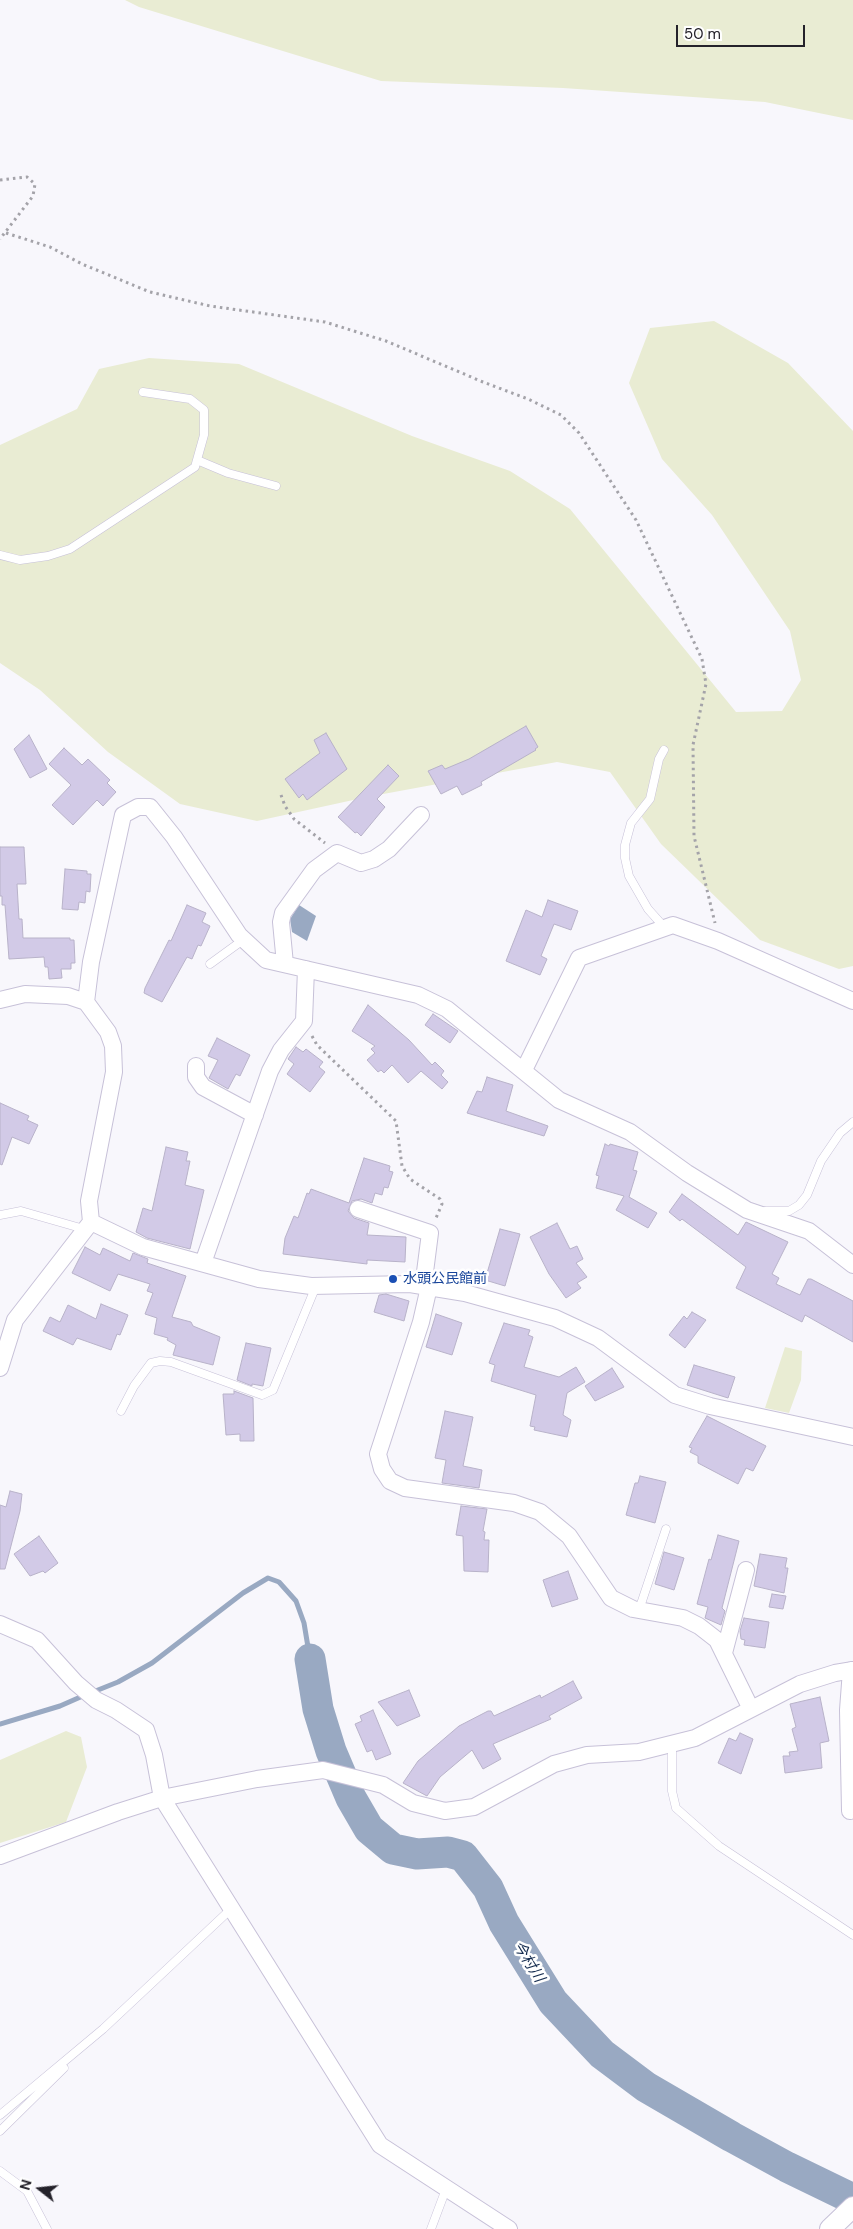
<!DOCTYPE html>
<html>
<head>
<meta charset="utf-8">
<style>
	body { margin:0 }
	#map { position:relative; width:853px; height:2229px; overflow:hidden; background:#f8f7fc; font-family:"DM Sans",sans-serif }
	canvas { display:block }
	.north { position:absolute; left:15px; top:2164px; width:50px; height:50px; -webkit-text-stroke:4px #fff; paint-order:stroke; rotate:286deg; font-size:14px; font-weight:700; line-height:20px; text-align:center; color:#24222a }
	.north::after { content:''; display:block; margin:auto; width:18px; height:22px; background:#24222a; clip-path:polygon(50% 0,100% 100%,50% 72%,0 100%) }
	.scale { position:absolute; left:676px; top:25px; width:129px; height:22px; box-sizing:border-box; border:2px solid #24222a; border-top:0; padding-left:6px; font-size:15px; line-height:18px; white-space:nowrap; color:#24222a; -webkit-text-stroke:4px #fff; paint-order:stroke }
</style>
</head>
<body>
<div id="map">
<canvas width="853" height="2229"></canvas>
<div class="north">N</div>
<div class="scale">50 m</div>
</div>
<script>
const c = document.querySelector('canvas').getContext('2d');
c.lineJoin = 'round';
function fill(path, color) {
  c.fillStyle = color;
  c.fill(path, 'evenodd');
}
function toPath(rows) {
  const path = new Path2D();
  for (const r of rows) {
    path.moveTo(r[0], r[1]);
    for (let i = 2; i < r.length; i += 2) path.lineTo(r[i], r[i + 1]);
  }
  return path;
}
function stroke(path, color, width, dash) {
  c.strokeStyle = color;
  c.lineWidth = width;
  c.lineCap = dash ? 'butt' : 'round';
  c.setLineDash(dash || []);
  c.stroke(path);
}
function drawText(font, color, halo, rows, align = 'center') {
  c.font = font + ' "DM Sans","Noto Sans JP",sans-serif';
  c.lineWidth = 5;
  c.setLineDash([]);
  c.textBaseline = 'middle';
  c.strokeStyle = halo;
  c.fillStyle = color;
  for (const [text, x, y, turn = 0] of rows) {
    c.save();
    c.translate(x, y);
    c.rotate((+turn || 0) * Math.PI / 180);
    c.textAlign = isNaN(turn) ? turn : align;
    if (halo) c.strokeText(text, 0, 0);
    c.fillText(text, 0, 0);
    c.restore();
  }
}
const green = toPath([
	[125,0,853,0,853,120,765,102,563,88,381,81,139,7],
	[714,321,788,363,853,431,853,966,839,969,760,940,661,844,610,772,557,762,367,797,257,821,180,804,108,752,40,690,0,663,0,445,77,409,99,369,149,358,239,364,412,436,510,471,570,509,736,712,782,711,801,680,790,631,712,515,662,459,629,383,650,328],
	[785,1347,802,1351,801,1380,789,1413,765,1408],
	[66,1731,81,1737,87,1767,66,1822,0,1843,0,1760]
]);
const water = toPath([
	[299,905,316,916,307,941,292,932,290,919]
]);
const stream = toPath([
	[93,1692,118,1682,152,1663,243,1593,268,1578,279,1582,296,1601,304,1623,310,1659],
	[0,1724,60,1706,85,1695]
]);
const river = toPath([
	[310,1659,318,1709,331,1751,351,1798,369,1829,393,1849,417,1854,448,1852,463,1856,488,1888,504,1923,553,2002,602,2054,646,2087,732,2137,787,2167,853,2199]
]);
const building = toPath([
	[526,726,538,747,535,749,536,750,481,782,482,785,462,795,457,786,441,794,428,771,442,765,445,769,469,759,526,726],
	[326,733,347,769,307,800,303,794,299,798,285,779,320,753,314,740,326,733],
	[29,735,47,769,30,778,14,749,29,735],
	[64,748,82,765,88,759,110,780,107,783,116,792,103,806,97,800,73,825,52,805,71,785,49,764,64,748],
	[388,765,399,776,377,799,385,807,361,836,357,832,355,833,338,817,388,765],
	[0,847,24,847,26,884,17,884,19,919,22,919,23,938,70,938,70,940,74,940,75,963,71,963,71,969,61,969,62,978,49,979,48,967,45,967,44,957,9,959,5,905,2,905,2,896,0,896,0,847],
	[65,869,87,871,87,874,91,874,90,892,86,891,85,903,79,902,78,910,62,909,65,869],
	[548,900,578,911,571,930,554,924,541,956,547,959,540,975,506,961,526,910,542,917,548,900],
	[187,905,206,913,202,922,210,926,201,946,198,945,192,959,187,957,162,1002,144,993,145,988,169,940,171,941,187,905],
	[368,1005,409,1040,432,1065,435,1062,444,1071,441,1075,448,1082,442,1089,421,1071,408,1083,392,1065,384,1073,381,1070,378,1072,367,1060,375,1053,371,1049,375,1046,352,1031,368,1005],
	[433,1014,458,1031,450,1043,425,1025,433,1014],
	[217,1038,250,1055,240,1076,236,1074,228,1089,209,1078,218,1060,208,1056,217,1038],
	[296,1047,303,1052,306,1049,323,1062,319,1067,325,1072,310,1092,287,1074,294,1064,288,1059,296,1047],
	[487,1077,513,1085,506,1111,548,1126,544,1136,467,1113,477,1091,482,1092,487,1077],
	[0,1103,29,1116,27,1120,38,1125,29,1144,12,1137,2,1165,0,1164,0,1103],
	[605,1144,609,1146,610,1144,638,1152,633,1170,637,1171,629,1197,657,1213,648,1228,616,1210,624,1196,596,1188,599,1176,596,1175,605,1144],
	[166,1147,188,1152,186,1161,190,1161,185,1185,204,1190,190,1249,147,1238,136,1232,143,1208,152,1211,166,1147],
	[364,1158,390,1166,389,1171,393,1172,388,1188,384,1187,382,1195,375,1193,372,1203,361,1199,352,1201,348,1211,354,1218,369,1223,367,1235,406,1237,405,1262,367,1260,367,1264,283,1254,285,1238,294,1216,298,1218,307,1193,309,1194,311,1189,349,1203,364,1158],
	[682,1194,738,1235,746,1222,788,1242,772,1274,779,1278,776,1284,800,1295,808,1279,811,1279,853,1301,853,1342,805,1315,802,1322,736,1288,746,1267,682,1219,680,1221,669,1212,682,1194],
	[557,1223,570,1249,577,1246,583,1259,576,1263,587,1277,577,1283,581,1288,566,1298,549,1274,530,1237,557,1223],
	[500,1229,520,1234,505,1286,485,1280,500,1229],
	[85,1247,100,1255,103,1248,130,1261,133,1253,148,1259,147,1263,186,1276,172,1317,191,1322,193,1326,220,1337,213,1365,173,1355,176,1345,167,1340,168,1338,154,1334,157,1318,145,1314,153,1293,147,1291,150,1284,118,1274,110,1291,72,1273,85,1247],
	[386,1294,409,1301,404,1321,374,1312,379,1295,386,1294],
	[101,1304,128,1315,120,1335,117,1334,111,1350,77,1338,73,1345,43,1331,50,1317,60,1322,68,1305,96,1319,101,1304],
	[692,1312,706,1320,685,1348,669,1335,684,1316,687,1319,692,1312],
	[436,1314,462,1323,452,1355,426,1347,436,1314],
	[504,1323,530,1330,528,1335,533,1337,524,1367,559,1377,576,1367,585,1382,567,1393,563,1415,571,1420,567,1437,534,1430,535,1427,530,1426,536,1395,491,1381,495,1365,489,1363,504,1323],
	[246,1343,271,1348,263,1386,252,1384,252,1386,237,1380,246,1343],
	[694,1365,735,1377,728,1398,687,1385,694,1365],
	[612,1368,624,1387,595,1401,585,1386,612,1368],
	[234,1391,253,1398,254,1441,240,1441,240,1434,226,1435,223,1394,234,1394,234,1391],
	[445,1411,473,1417,463,1466,482,1470,479,1488,442,1483,446,1460,435,1458,445,1411],
	[707,1416,766,1446,753,1471,746,1468,738,1484,698,1463,698,1456,690,1452,692,1448,689,1447,707,1416],
	[640,1476,666,1482,655,1523,626,1515,635,1483,638,1483,640,1476],
	[10,1491,22,1494,20,1511,5,1569,0,1569,0,1505,6,1507,10,1491],
	[461,1506,487,1509,483,1531,485,1532,484,1540,489,1540,488,1572,464,1571,463,1536,456,1535,461,1506],
	[718,1535,739,1541,722,1608,725,1611,721,1625,705,1618,708,1607,697,1604,709,1559,711,1560,718,1535],
	[39,1536,58,1563,45,1573,43,1571,30,1576,14,1554,39,1536],
	[664,1552,684,1558,674,1590,655,1584,664,1552],
	[760,1554,787,1558,785,1568,788,1568,784,1593,754,1586,760,1554],
	[568,1571,578,1599,552,1607,543,1580,568,1571],
	[772,1594,786,1596,783,1609,769,1607,772,1594],
	[744,1618,769,1622,765,1648,744,1645,745,1640,741,1639,740,1631,744,1618],
	[573,1681,582,1698,549,1716,551,1719,493,1744,501,1759,483,1769,472,1750,440,1777,427,1796,403,1783,418,1761,459,1726,488,1711,491,1711,494,1716,540,1695,541,1698,573,1681],
	[409,1690,420,1716,397,1726,378,1702,409,1690],
	[820,1697,829,1741,820,1743,822,1768,785,1773,783,1756,790,1756,789,1752,798,1751,792,1729,796,1727,790,1704,820,1697],
	[373,1710,391,1754,376,1760,372,1750,367,1752,355,1724,362,1721,360,1716,373,1710],
	[740,1733,753,1739,741,1774,718,1763,729,1738,736,1741,740,1733]
]);
const path = toPath([
	[0,180,27,177,35,184,33,196,0,239],
	[6,233,50,247,82,264,150,292,210,306,325,322,386,341,483,382,528,399,561,415,579,433,636,520,702,659,706,684,693,745,694,836,715,923],
	[281,795,285,806,294,819,325,843],
	[312,1036,317,1045,396,1121,402,1166,410,1179,440,1199,442,1204,436,1218]
]);
const service = toPath([
	[197,460,228,473,276,486],
	[0,555,20,560,48,556,70,549,195,467,204,435,204,410,190,399,143,392],
	[664,750,659,759,650,799,631,823,625,845,625,858,629,876,648,909,665,928],
	[210,964,243,940],
	[765,1211,789,1211,799,1205,807,1195,821,1161,840,1133,853,1122],
	[0,1215,21,1211,84,1229],
	[121,1411,134,1386,151,1363,160,1361,171,1362,262,1395,273,1390,316,1286],
	[639,1610,666,1529],
	[672,1744,672,1791,676,1808,719,1846,853,1935],
	[0,2115,103,2029,231,1909],
	[0,2131,64,2068],
	[0,2171,27,2191,47,2229],
	[431,2229,446,2189]
]);
const minor = toPath([
	[285,964,281,922,283,913,314,870,337,853,361,863,374,859,389,849,421,815],
	[0,1000,25,994,68,996,86,1002,108,1032,113,1046,114,1072,89,1201,91,1222,15,1320,0,1368],
	[86,1002,91,962,123,815,138,807,150,807,174,837,239,935,266,960,418,995,447,1009,559,1100,630,1132,687,1173,747,1210,809,1231,853,1265],
	[196,1066,196,1077,203,1087,255,1115],
	[524,1070,579,958,673,925,718,941,853,1001],
	[358,1209,430,1233,425,1272,429,1287,421,1322,378,1454,382,1469,390,1481,405,1488,514,1503,540,1512,569,1536,611,1598,633,1609,683,1618,699,1626,717,1640,751,1709],
	[91,1222,143,1247,259,1279,311,1286,410,1284,465,1293,555,1318,598,1338,675,1395,710,1406,853,1437],
	[203,1263,270,1071,281,1050,304,1021,306,969],
	[0,1624,37,1640,76,1683,96,1700,116,1710,146,1730,154,1755,162,1798,380,2145,509,2229],
	[724,1653,746,1570],
	[850,1811,848,1710,851,1670],
	[0,1856,118,1812,162,1798,257,1779,323,1770,383,1785,413,1803,445,1811,474,1807,554,1764,587,1755,639,1752,695,1738,800,1684,835,1673,853,1670]
]);
const tertiary = toPath([
	[830,2229,853,2207]
]);
const markers = [
	[393,1279,5,"#1a4fb4"]
];
const transitNames = [
	["水頭公民館前",403,1279]
];
const waterNames = [
	["今村川",528,1962,58]
];
fill(green, '#e9ecd3');
fill(water, '#99a9c2');
stroke(stream, '#99a9c2', 5);
stroke(river, '#99a9c2', 31);
fill(building, '#d2cae7');
stroke(building, '#b8b2c9', 1);
stroke(service, '#c7c1d8', 9);
stroke(minor, '#c7c1d8', 18);
stroke(tertiary, '#c7c1d8', 22);
stroke(path, '#a4a3a9', 3, [2.5, 4]);
stroke(service, '#fff', 8);
stroke(minor, '#fff', 16);
stroke(tertiary, '#fff', 20);
for (const [x, y, r, color] of markers) {
  const dot = new Path2D();
  dot.arc(x, y, r, 0, 2 * Math.PI);
  c.fillStyle = color;
  c.fill(dot);
  stroke(dot, '#fff', 2);
}
drawText('14px', '#164399', '#fff', transitNames, 'left');
drawText('italic 15px', '#142b4e', '#fff', waterNames);
</script>
</body>
</html>
